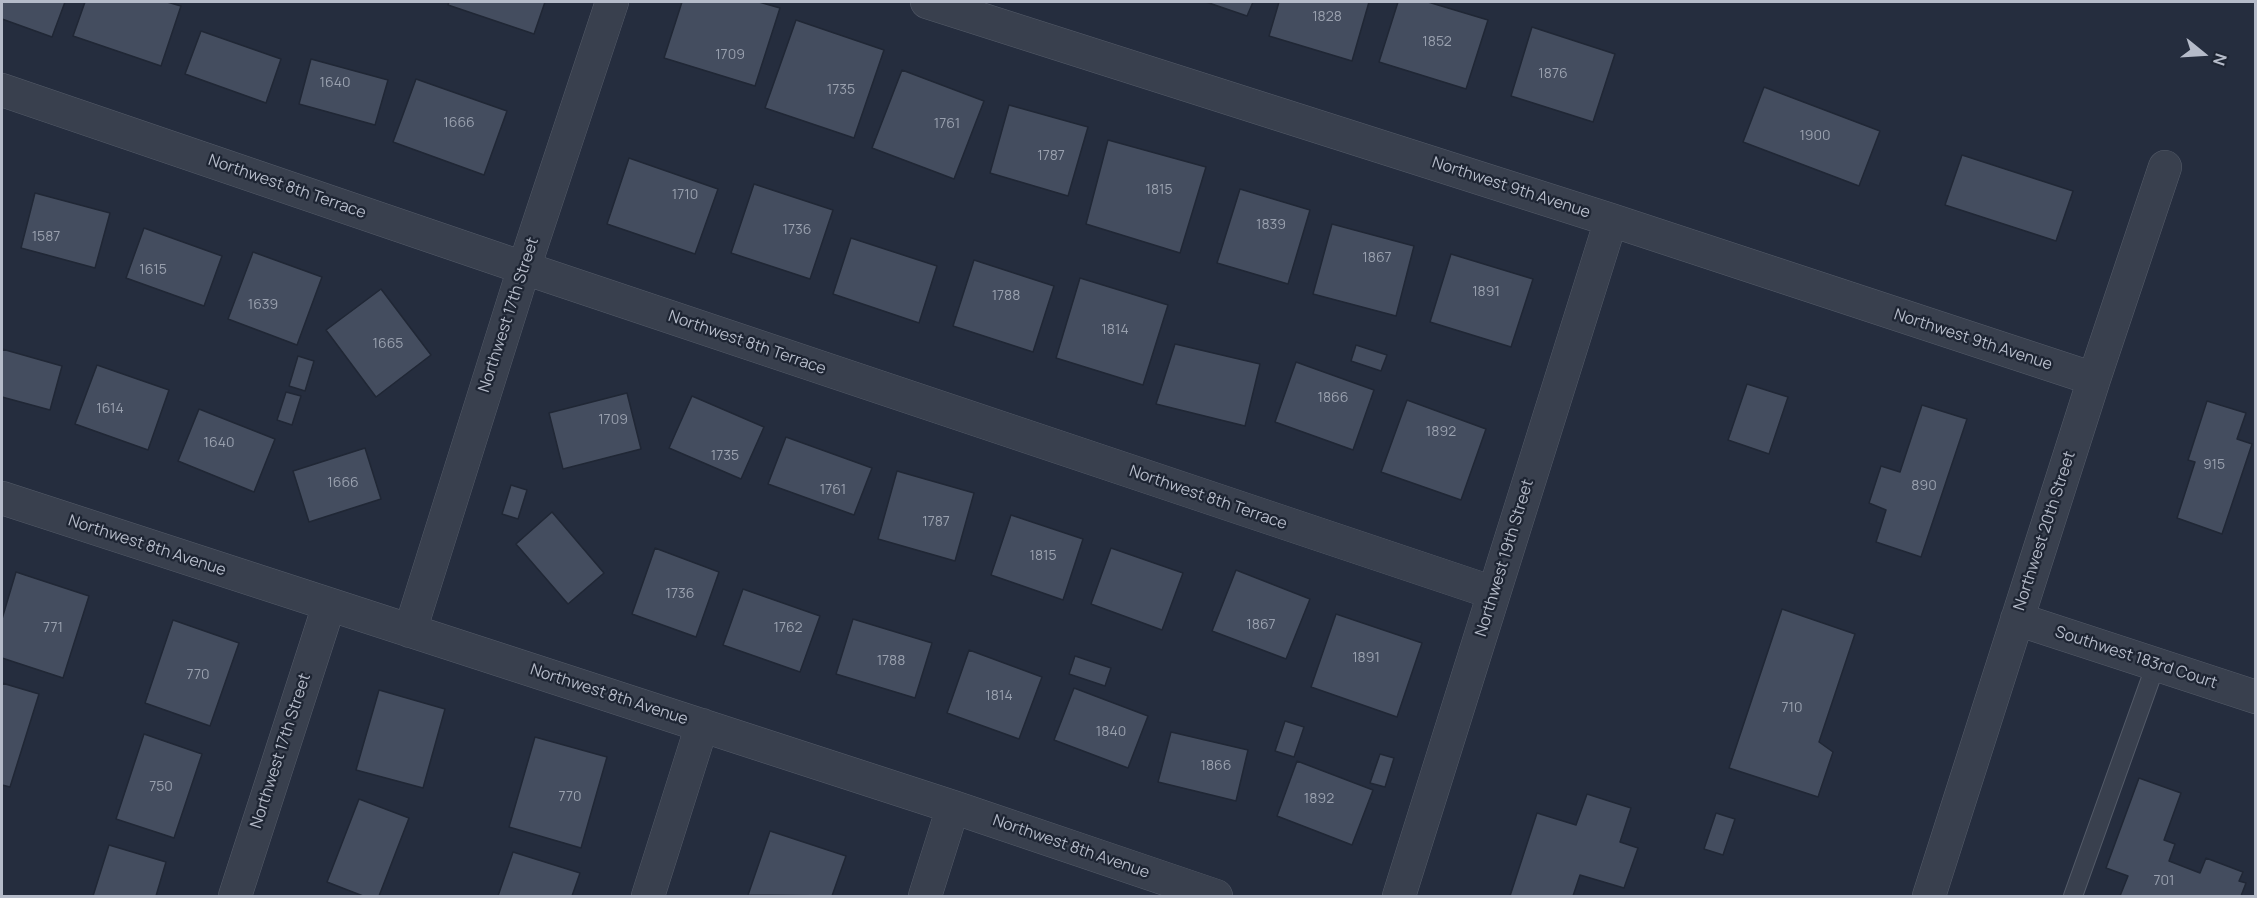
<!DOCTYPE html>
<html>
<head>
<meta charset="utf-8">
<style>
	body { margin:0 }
	#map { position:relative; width:2257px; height:898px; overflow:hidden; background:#252d3e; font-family:Manrope,sans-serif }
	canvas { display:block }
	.frame { position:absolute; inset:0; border:3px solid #b5bbc9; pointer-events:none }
	.north { position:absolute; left:2173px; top:24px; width:60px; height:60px; -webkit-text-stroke:4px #1e2533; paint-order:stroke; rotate:108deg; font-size:16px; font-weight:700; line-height:24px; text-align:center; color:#b5bbc9 }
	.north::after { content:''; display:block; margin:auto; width:21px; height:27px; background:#b5bbc9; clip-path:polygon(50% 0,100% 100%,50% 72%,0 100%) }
</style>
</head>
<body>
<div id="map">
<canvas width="2257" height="898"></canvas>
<div class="frame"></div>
<div class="north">N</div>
</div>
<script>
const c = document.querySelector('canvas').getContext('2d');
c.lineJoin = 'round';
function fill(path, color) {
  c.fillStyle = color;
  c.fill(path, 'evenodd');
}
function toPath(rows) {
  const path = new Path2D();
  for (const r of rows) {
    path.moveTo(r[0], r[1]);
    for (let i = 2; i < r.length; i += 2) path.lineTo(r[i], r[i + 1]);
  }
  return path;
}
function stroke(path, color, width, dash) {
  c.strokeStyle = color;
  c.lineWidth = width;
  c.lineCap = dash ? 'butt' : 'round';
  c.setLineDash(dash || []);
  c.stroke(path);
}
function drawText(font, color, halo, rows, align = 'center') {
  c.font = font + ' Manrope,sans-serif';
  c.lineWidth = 4.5;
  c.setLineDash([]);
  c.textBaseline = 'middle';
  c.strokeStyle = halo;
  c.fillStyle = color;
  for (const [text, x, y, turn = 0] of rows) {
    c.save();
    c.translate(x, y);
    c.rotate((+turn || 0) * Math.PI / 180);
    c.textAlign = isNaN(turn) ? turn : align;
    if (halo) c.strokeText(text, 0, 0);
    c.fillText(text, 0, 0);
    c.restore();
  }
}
const building = toPath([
	[2,2,65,2,52,37,2,19,2,2],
	[85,2,167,2,181,6,161,66,73,36,85,2],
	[449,2,545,2,534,34,448,5,449,2],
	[682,2,759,2,780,8,755,86,664,58,682,2],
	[1206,2,1253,2,1247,16,1206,2],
	[1279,2,1369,2,1352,61,1269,36,1279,2],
	[1398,2,1428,2,1488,20,1466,89,1379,62,1398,2],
	[796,20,884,50,854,138,765,108,796,20],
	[1532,27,1615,54,1593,122,1511,96,1532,27],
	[201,31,281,59,266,103,185,74,201,31],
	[311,59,388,80,375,125,299,104,311,59],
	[902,70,984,101,954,179,872,148,902,70],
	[416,79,507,111,484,175,393,142,416,79],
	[1764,87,1880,131,1859,186,1743,142,1764,87],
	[1009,105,1088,127,1068,196,990,173,1009,105],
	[1108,140,1206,167,1180,253,1086,224,1108,140],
	[1962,155,2073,191,2056,241,1945,205,1962,155],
	[629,158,718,189,695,254,607,224,629,158],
	[754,184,833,210,810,279,731,253,754,184],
	[1240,189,1310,210,1288,284,1217,263,1240,189],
	[35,193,110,213,95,268,21,248,35,193],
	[1332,224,1414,246,1396,316,1313,294,1332,224],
	[144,228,222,256,204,306,126,278,144,228],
	[851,238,937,266,919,323,833,294,851,238],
	[253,252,322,277,297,345,228,319,253,252],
	[1451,254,1533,279,1511,347,1430,322,1451,254],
	[974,260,1054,286,1033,352,953,326,974,260],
	[1080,278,1168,305,1143,385,1056,358,1080,278],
	[381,289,431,355,376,397,326,330,381,289],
	[1175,344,1260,364,1245,426,1156,404,1175,344],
	[1356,345,1387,355,1381,371,1351,361,1356,345],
	[2,349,62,366,50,410,2,397,2,349],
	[298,356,314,361,305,391,289,386,298,356],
	[1296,362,1374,390,1353,450,1275,422,1296,362],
	[97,365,169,390,148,450,75,424,97,365],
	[1747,384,1788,397,1769,454,1728,440,1747,384],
	[286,392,301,396,292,425,277,420,286,392],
	[627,393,641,449,563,469,549,413,627,393],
	[692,396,764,427,741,479,669,448,692,396],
	[1407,400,1486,429,1461,500,1381,472,1407,400],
	[2207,401,2246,413,2237,439,2252,444,2222,534,2177,518,2195,462,2188,460,2207,401],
	[1922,405,1967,419,1921,557,1876,542,1886,510,1869,503,1881,466,1900,472,1922,405],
	[199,409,275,439,254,492,178,461,199,409],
	[786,437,872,468,854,515,768,484,786,437],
	[365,448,381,499,309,522,293,471,365,448],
	[897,471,974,493,955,561,878,539,897,471],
	[511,485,527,490,518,519,502,514,511,485],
	[552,512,604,573,568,604,516,544,552,512],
	[1011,515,1083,539,1063,600,991,575,1011,515],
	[655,548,719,572,696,637,632,614,655,548],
	[1111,548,1183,573,1162,630,1091,604,1111,548],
	[1236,570,1310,599,1286,659,1212,631,1236,570],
	[16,572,89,596,63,678,2,658,2,619,16,572],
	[743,589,820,616,800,672,723,645,743,589],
	[1782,609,1855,634,1819,742,1833,752,1818,797,1729,768,1782,609],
	[1336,614,1422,643,1397,717,1311,687,1336,614],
	[853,619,932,643,915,698,836,674,853,619],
	[173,620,239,643,210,726,145,703,173,620],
	[969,650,1042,677,1019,739,947,713,969,650],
	[1075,656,1111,668,1105,686,1069,674,1075,656],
	[2,683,39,694,10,787,2,785,2,683],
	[1074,688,1148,716,1128,768,1054,740,1074,688],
	[379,690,445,709,423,788,356,770,379,690],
	[1285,721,1304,727,1294,757,1275,751,1285,721],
	[1171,732,1248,750,1236,801,1158,782,1171,732],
	[144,734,202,754,174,838,116,819,144,734],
	[535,737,607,757,581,848,509,827,535,737],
	[1380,754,1394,758,1385,787,1370,783,1380,754],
	[1297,761,1373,790,1352,845,1277,816,1297,761],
	[2139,778,2181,793,2164,840,2175,844,2169,861,2200,873,2206,858,2243,872,2239,881,2246,883,2241,896,2120,896,2128,876,2106,868,2139,778],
	[1587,794,1631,808,1620,842,1638,848,1624,888,1580,875,1573,896,1510,896,1537,813,1576,825,1587,794],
	[359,799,409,818,379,896,363,896,327,882,359,799],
	[1716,813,1735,819,1723,855,1704,849,1716,813],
	[770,831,846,856,832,896,748,895,770,831],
	[109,845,166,862,156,896,93,896,109,845],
	[513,852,580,873,572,896,498,896,513,852]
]);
const service = toPath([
	[2073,896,2156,664]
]);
const minor = toPath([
	[927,2,1611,220,2094,379],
	[2,90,524,268,1494,593],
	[2,498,953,807,1216,896],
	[2017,619,2256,697],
	[410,631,524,268,612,2],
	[235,896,329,605],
	[648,896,702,725],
	[925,896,953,807],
	[1399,896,1611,220],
	[1929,896,2094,379,2165,167]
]);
const numberNames = [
	["1828",1327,17],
	["1852",1437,42],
	["1709",730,55],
	["1876",1553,74],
	["1640",335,83],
	["1735",841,90],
	["1666",459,123],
	["1761",947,124],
	["1900",1815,136],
	["1787",1051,156],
	["1815",1159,190],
	["1710",685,195],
	["1839",1271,225],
	["1736",797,230],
	["1587",46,237],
	["1867",1377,258],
	["1615",153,270],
	["1891",1486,292],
	["1788",1006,296],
	["1639",263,305],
	["1814",1115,330],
	["1665",388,344],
	["1866",1333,398],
	["1614",110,409],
	["1709",613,420],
	["1892",1441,432],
	["1640",219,443],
	["1735",725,456],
	["915",2214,465],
	["1666",343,483],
	["890",1924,486],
	["1761",833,490],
	["1787",936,522],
	["1815",1043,556],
	["1736",680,594],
	["1867",1261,625],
	["771",53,628],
	["1762",788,628],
	["1891",1366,658],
	["1788",891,661],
	["770",198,675],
	["1814",999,696],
	["710",1792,708],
	["1840",1111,732],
	["1866",1216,766],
	["750",161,787],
	["770",570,797],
	["1892",1319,799],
	["701",2164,881]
];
const streetNames = [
	["Northwest 8th Terrace",287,187,19],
	["Northwest 9th Avenue",1511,188,18],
	["Northwest 17th Street",509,315,-72],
	["Northwest 9th Avenue",1973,340,18],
	["Northwest 8th Terrace",747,343,19],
	["Northwest 8th Terrace",1208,498,19],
	["Northwest 20th Street",2045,531,-72],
	["Northwest 8th Avenue",147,546,18],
	["Northwest 19th Street",1505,558,-73],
	["Southwest 183rd Court",2136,658,18],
	["Northwest 8th Avenue",609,695,18],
	["Northwest 17th Street",281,751,-72],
	["Northwest 8th Avenue",1071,847,19]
];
fill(building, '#444d5f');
stroke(building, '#202735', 1.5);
stroke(service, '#545b69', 20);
stroke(minor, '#545b69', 34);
stroke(service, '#39404e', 18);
stroke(minor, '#39404e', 33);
drawText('14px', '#99a0ae', null, numberNames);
drawText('16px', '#b5bbc9', '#1e2533', streetNames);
</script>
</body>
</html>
